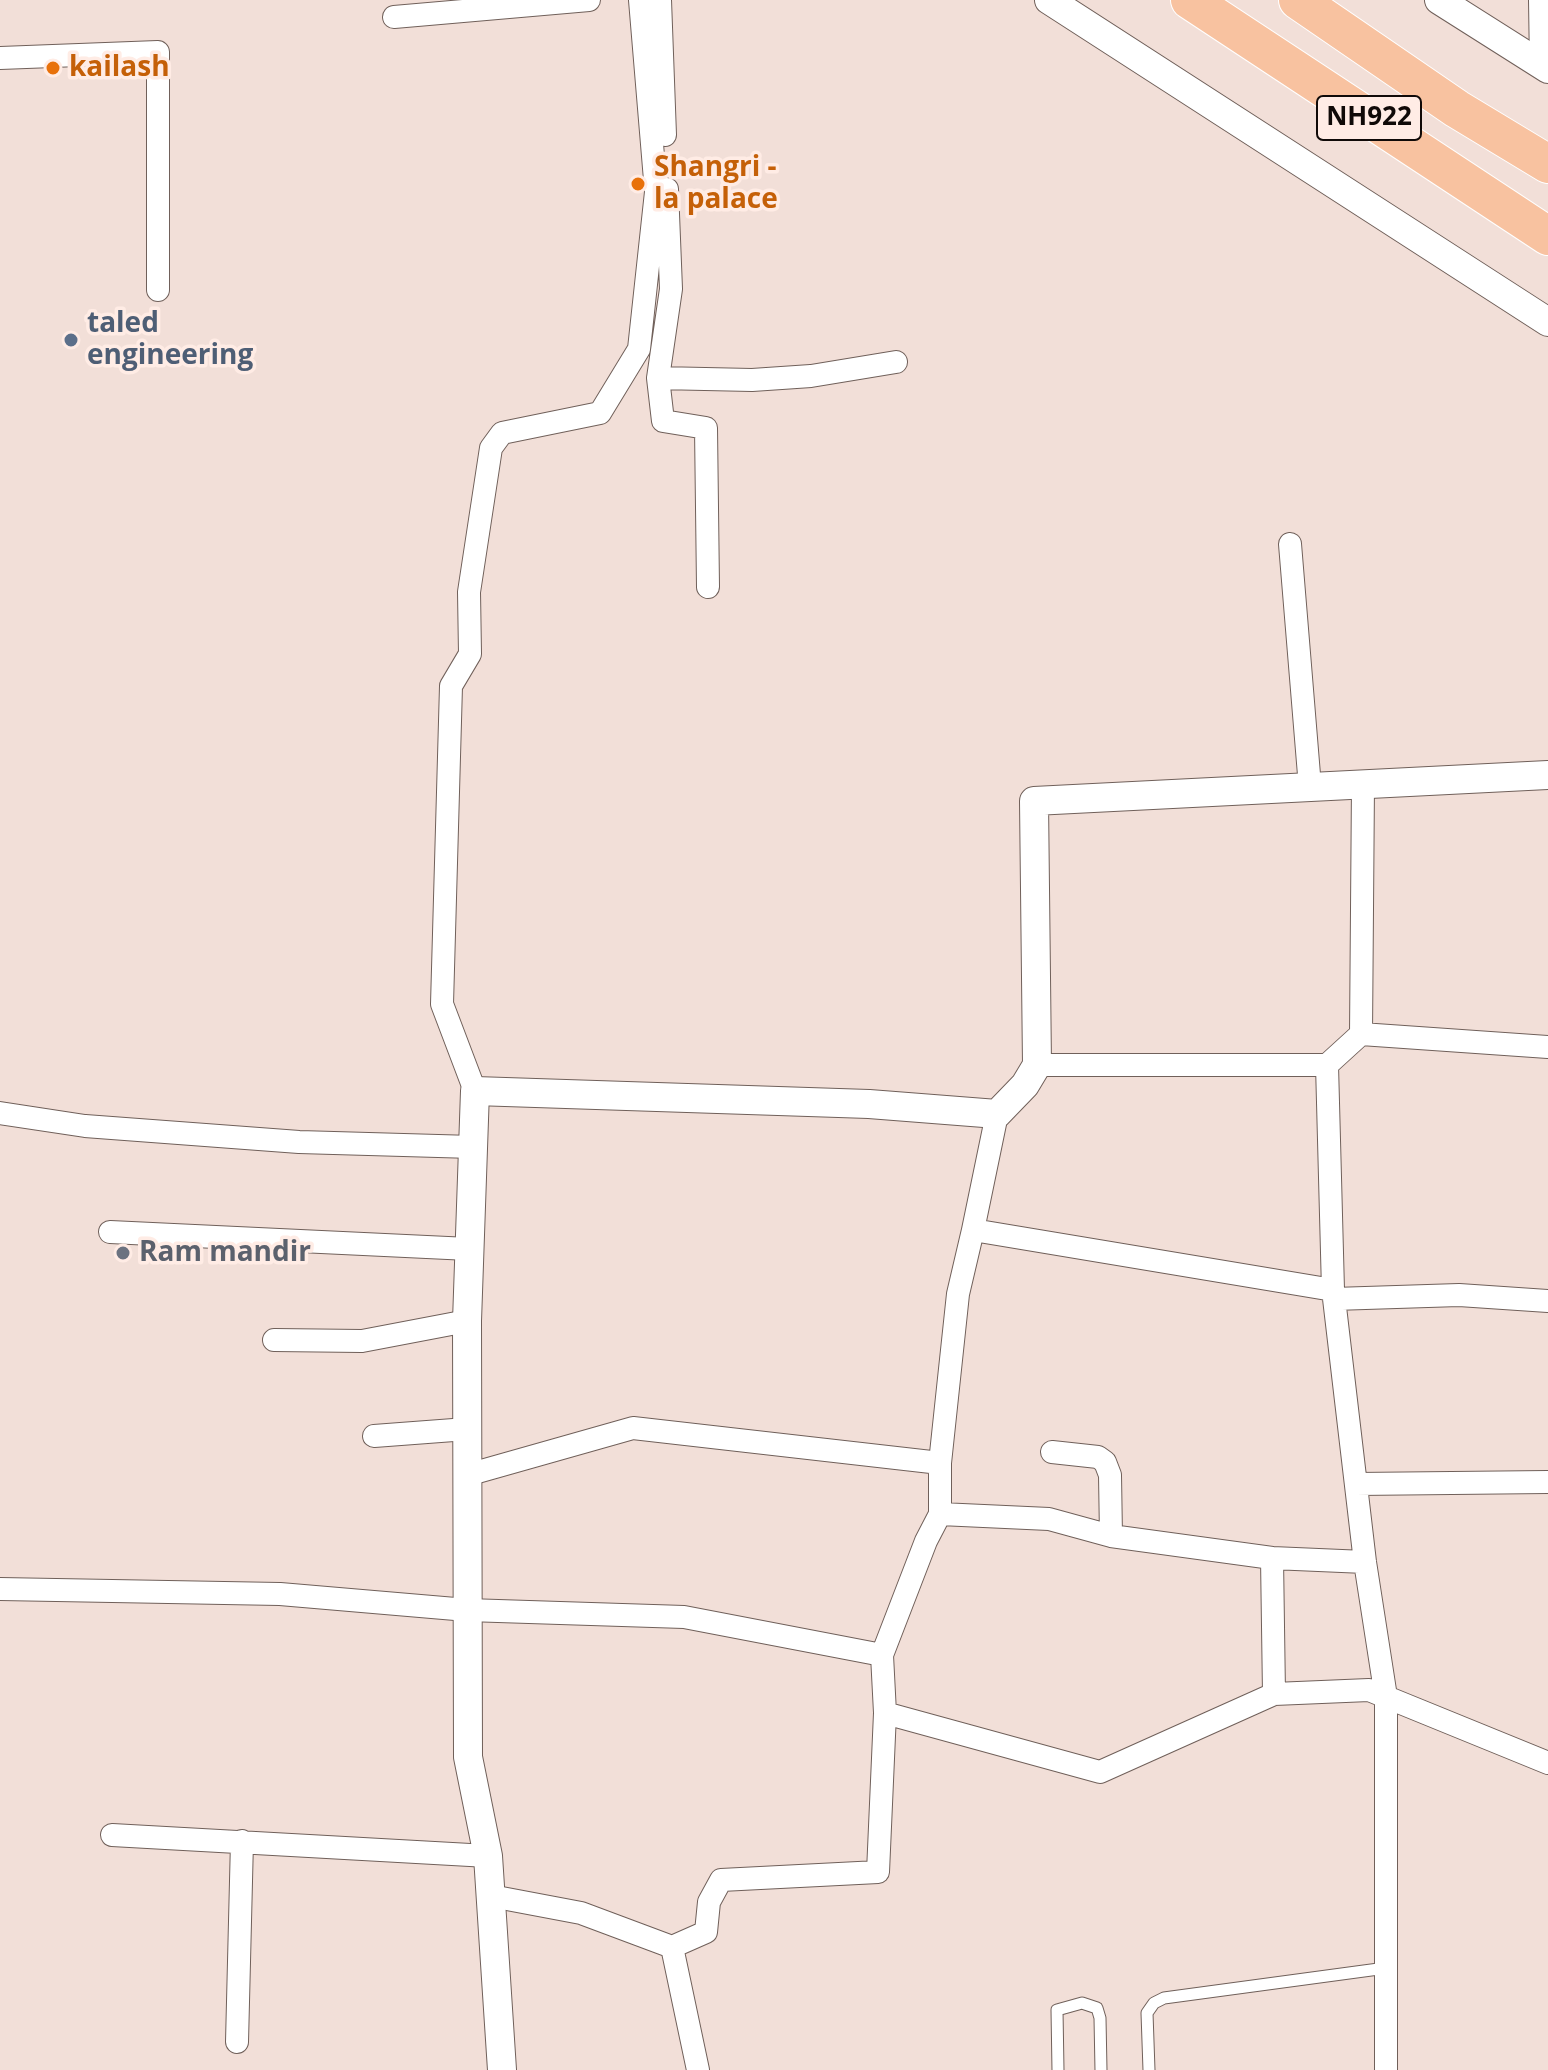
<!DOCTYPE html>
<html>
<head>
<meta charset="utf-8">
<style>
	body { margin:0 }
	canvas { display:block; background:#f2dfd8 }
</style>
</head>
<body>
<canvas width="1548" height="2070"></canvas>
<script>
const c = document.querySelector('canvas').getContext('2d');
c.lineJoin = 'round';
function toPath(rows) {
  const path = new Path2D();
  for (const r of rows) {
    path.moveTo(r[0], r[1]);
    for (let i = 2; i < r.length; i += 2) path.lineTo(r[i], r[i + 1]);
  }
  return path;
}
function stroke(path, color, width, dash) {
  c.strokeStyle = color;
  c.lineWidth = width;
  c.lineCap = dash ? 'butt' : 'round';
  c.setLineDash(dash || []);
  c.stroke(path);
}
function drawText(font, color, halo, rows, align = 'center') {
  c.font = font + ' "Open Sans",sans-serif';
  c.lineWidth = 7;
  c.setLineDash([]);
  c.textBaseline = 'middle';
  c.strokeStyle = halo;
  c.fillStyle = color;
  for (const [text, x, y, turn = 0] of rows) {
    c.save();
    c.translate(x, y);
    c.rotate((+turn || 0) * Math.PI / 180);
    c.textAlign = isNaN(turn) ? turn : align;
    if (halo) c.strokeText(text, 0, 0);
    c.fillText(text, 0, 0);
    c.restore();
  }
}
const service = toPath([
	[1058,2070,1057,2010,1082,2003,1097,2008,1100,2018,1101,2070],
	[1149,2070,1147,2013,1154,2003,1164,1998,1386,1968]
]);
const minor = toPath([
	[660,0,665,135],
	[1540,0,1541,65],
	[394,17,589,0],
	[0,58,158,52,158,290],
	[667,189,671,289,658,378,663,421,706,428,708,587],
	[658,378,752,380,811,376,896,362],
	[1290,544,1310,787],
	[1361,1034,1548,1047],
	[1037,1065,1327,1065,1333,1290,1365,1562,1386,1697,1386,2070],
	[1327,1065,1361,1034,1363,784],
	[475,1091,442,1004,451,686,470,654,469,592,491,448,502,433,600,413,639,349,656,192,640,0],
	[0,1113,85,1126,299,1142,473,1147],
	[997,1114,973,1230,1333,1290],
	[973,1230,958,1294,940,1463,940,1514,1049,1519,1111,1536,1272,1558,1274,1694],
	[110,1232,469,1249],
	[1334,1299,1459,1295,1548,1301],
	[274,1340,362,1341,467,1321],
	[374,1436,467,1429],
	[1052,1452,1098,1457,1105,1462,1110,1475,1111,1536],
	[467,1475,633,1428,940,1463],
	[1356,1484,1548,1482],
	[940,1514,926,1541,882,1655,885,1713,1100,1772,1274,1694,1369,1690,1548,1763],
	[1272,1558,1365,1562],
	[0,1589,280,1594,467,1610,684,1617,882,1655],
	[112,1835,488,1856],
	[491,1896,581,1913,672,1947,698,2070],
	[672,1947,706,1932,709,1902,721,1880,878,1872,885,1713],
	[237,2042,242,1841]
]);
const tertiary = toPath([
	[1049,0,1548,322],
	[1439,0,1548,69],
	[502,2070,488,1856,468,1757,467,1321,475,1091,869,1104,997,1114,1025,1085,1037,1065,1034,801,1548,775]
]);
const trunk = toPath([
	[1190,0,1548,236],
	[1298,0,1457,109,1548,164]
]);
const markers = [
	[53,68,8,"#e8710a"],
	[638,184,8,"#e8710a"],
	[71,340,8,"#5c6f8a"],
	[123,1253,8,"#6b7280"]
];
const shields = [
	[1369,118,104]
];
const shieldNames = [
	["NH922",1369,118]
];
const foodNames = [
	["kailash",69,68],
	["Shangri -",654,168],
	["la palace",654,200]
];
const serviceNames = [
	["taled",87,324],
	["engineering",87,356]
];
const worshipNames = [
	["Ram mandir",139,1253]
];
stroke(service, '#70605a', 13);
stroke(minor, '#70605a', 24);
stroke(tertiary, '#70605a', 30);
stroke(trunk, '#fff', 40);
stroke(service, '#fff', 11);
stroke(minor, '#fff', 22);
stroke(tertiary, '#fff', 28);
stroke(trunk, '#f8c2a0', 38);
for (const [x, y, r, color] of markers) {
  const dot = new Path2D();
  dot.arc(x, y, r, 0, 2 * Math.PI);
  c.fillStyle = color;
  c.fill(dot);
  stroke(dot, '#ffece5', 3);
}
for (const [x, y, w] of shields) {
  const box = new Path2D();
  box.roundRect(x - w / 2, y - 22, w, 44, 6);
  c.fillStyle = '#ffece5';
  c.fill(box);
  stroke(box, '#100a08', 2);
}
drawText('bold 26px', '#100a08', null, shieldNames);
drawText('bold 28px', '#c56008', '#ffece5', foodNames, 'left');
drawText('bold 28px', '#4e5e75', '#ffece5', serviceNames, 'left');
drawText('bold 28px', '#5b616d', '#ffece5', worshipNames, 'left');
</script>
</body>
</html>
